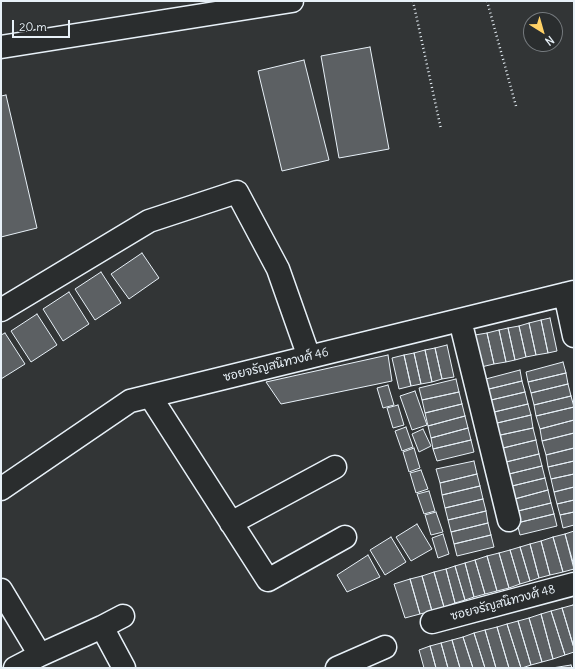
<!DOCTYPE html>
<html>
<head>
<meta charset="utf-8">
<style>
	body { margin:0 }
	#map { position:relative; width:575px; height:669px; overflow:hidden; background:#323536; font-family:Delius,sans-serif }
	canvas { display:block }
	.frame { position:absolute; inset:0; border:2px solid #e8f1f8; pointer-events:none }
	.north { position:absolute; left:523px; top:12px; width:40px; height:40px; box-sizing:border-box; background:#2a2d2e; border:1px solid #767b7f; border-radius:50%; rotate:143deg; font-size:11px; font-weight:700; line-height:16px; text-align:center; color:#e8f1f8 }
	.north::after { content:''; display:block; margin:auto; width:14px; height:18px; background:#ffd166; clip-path:polygon(50% 0,100% 100%,50% 72%,0 100%) }
	.scale { position:absolute; left:12px; top:20px; width:58px; height:18px; box-sizing:border-box; border:2px solid #e8f1f8; border-top:0; padding-left:5px; font-size:12px; line-height:14px; white-space:nowrap; color:#e8f1f8; -webkit-text-stroke:3px #2a2d2e; paint-order:stroke }
</style>
</head>
<body>
<div id="map">
<canvas width="575" height="669"></canvas>
<div class="frame"></div>
<div class="north">N</div>
<div class="scale">20 m</div>
</div>
<script>
const c = document.querySelector('canvas').getContext('2d');
c.lineJoin = 'round';
function fill(path, color) {
  c.fillStyle = color;
  c.fill(path, 'evenodd');
}
function toPath(rows) {
  const path = new Path2D();
  for (const r of rows) {
    path.moveTo(r[0], r[1]);
    for (let i = 2; i < r.length; i += 2) path.lineTo(r[i], r[i + 1]);
  }
  return path;
}
function stroke(path, color, width, dash) {
  c.strokeStyle = color;
  c.lineWidth = width;
  c.lineCap = dash ? 'butt' : 'round';
  c.setLineDash(dash || []);
  c.stroke(path);
}
function drawText(font, color, halo, rows, align = 'center') {
  c.font = font + ' Delius,"Playpen Sans Thai",sans-serif';
  c.lineWidth = 4;
  c.setLineDash([]);
  c.textBaseline = 'middle';
  c.strokeStyle = halo;
  c.fillStyle = color;
  for (const [text, x, y, turn = 0] of rows) {
    c.save();
    c.translate(x, y);
    c.rotate((+turn || 0) * Math.PI / 180);
    c.textAlign = isNaN(turn) ? turn : align;
    if (halo) c.strokeText(text, 0, 0);
    c.fillText(text, 0, 0);
    c.restore();
  }
}
const building = toPath([
	[370,47,389,149,339,158,321,56,370,47],
	[304,60,329,160,282,171,258,71,304,60],
	[6,95,37,228,1,237,1,96,6,95],
	[142,253,159,278,129,299,111,274,142,253],
	[101,272,121,303,95,320,75,289,101,272],
	[69,292,89,324,63,341,43,309,69,292],
	[37,314,57,345,31,362,11,331,37,314],
	[550,318,557,351,548,353,541,320,550,318],
	[541,320,548,353,536,355,529,323,541,320],
	[529,323,536,355,526,357,519,326,529,323],
	[519,326,526,357,515,360,508,328,519,326],
	[508,328,515,360,506,362,499,330,508,328],
	[499,330,506,362,494,364,487,333,499,330],
	[5,333,25,364,1,379,1,335,5,333],
	[487,333,494,364,481,367,475,335,487,333],
	[447,345,454,377,442,379,435,348,447,345],
	[435,348,442,379,432,382,425,350,435,348],
	[425,350,432,382,421,384,414,353,425,350],
	[414,353,421,384,411,386,404,355,414,353],
	[388,355,392,381,281,404,266,382,388,355],
	[404,355,411,386,399,389,392,358,404,355],
	[563,362,566,373,528,382,526,372,563,362],
	[520,370,522,381,485,390,482,380,520,370],
	[566,373,568,384,531,393,528,382,566,373],
	[456,379,459,392,422,400,419,388,456,379],
	[522,381,525,392,487,401,485,390,522,381],
	[568,384,571,396,534,405,531,393,568,384],
	[388,385,394,405,383,408,377,388,388,385],
	[415,391,427,425,412,430,400,396,415,391],
	[459,392,462,404,425,413,422,400,459,392],
	[525,392,528,404,490,413,487,401,525,392],
	[571,396,574,407,536,416,534,405,571,396],
	[462,404,465,416,428,426,425,413,462,404],
	[528,404,531,415,493,424,490,413,528,404],
	[398,405,404,425,393,428,387,408,398,405],
	[574,407,574,420,540,429,536,416,574,407],
	[531,415,533,428,496,436,493,424,531,415],
	[465,416,468,428,431,438,428,426,465,416],
	[574,420,574,433,542,441,540,429,574,420],
	[406,427,413,447,402,451,395,431,406,427],
	[468,428,471,440,433,449,431,438,468,428],
	[533,428,536,440,499,449,496,436,533,428],
	[423,429,431,446,419,452,412,434,423,429],
	[574,433,574,448,546,455,542,441,574,433],
	[471,440,474,452,437,461,433,449,471,440],
	[536,440,539,454,502,463,499,449,536,440],
	[414,448,420,468,409,472,403,452,414,448],
	[574,448,574,461,548,467,546,455,574,448],
	[539,454,542,466,505,475,502,463,539,454],
	[474,461,477,474,440,483,436,469,474,461],
	[574,461,574,474,551,479,548,467,574,461],
	[542,466,545,478,508,487,505,475,542,466],
	[421,470,428,489,416,493,410,473,421,470],
	[477,474,480,486,442,495,440,483,477,474],
	[574,474,574,487,554,492,551,479,574,474],
	[545,478,548,490,511,500,508,487,545,478],
	[480,486,483,499,445,508,442,495,480,486],
	[574,487,574,500,557,504,554,492,574,487],
	[548,490,551,503,514,512,511,500,548,490],
	[429,491,435,511,424,514,417,494,429,491],
	[483,499,486,511,448,520,445,508,483,499],
	[574,500,574,512,560,515,557,504,574,500],
	[551,503,554,514,517,523,514,512,551,503],
	[486,511,488,523,451,532,448,520,486,511],
	[436,512,443,532,431,535,425,515,436,512],
	[574,512,574,525,563,528,560,515,574,512],
	[554,514,557,526,520,535,517,523,554,514],
	[488,523,491,535,454,544,451,532,488,523],
	[417,524,432,549,411,561,396,537,417,524],
	[574,531,574,566,565,534,574,531],
	[443,534,449,554,438,558,432,538,443,534],
	[565,534,574,569,563,572,553,537,565,534],
	[491,535,494,547,457,556,454,544,491,535],
	[391,537,406,562,385,575,370,550,391,537],
	[553,537,563,572,550,575,541,541,553,537],
	[541,541,550,575,539,578,530,544,541,541],
	[530,544,539,578,530,581,520,547,530,544],
	[520,547,530,581,520,584,510,550,520,547],
	[510,550,520,584,509,588,499,553,510,550],
	[499,553,509,588,497,591,487,556,499,553],
	[368,555,380,577,347,592,337,575,368,555],
	[487,556,497,591,485,594,475,560,487,556],
	[475,560,485,594,474,597,465,563,475,560],
	[465,563,474,597,465,600,455,566,465,563],
	[455,566,465,600,455,603,446,569,455,566],
	[446,569,455,603,444,607,434,572,446,569],
	[434,572,444,607,432,611,422,576,434,572],
	[422,576,432,611,420,614,410,579,422,576],
	[410,579,420,614,405,618,394,584,410,579],
	[573,605,574,607,574,648,562,608,573,605],
	[562,608,574,648,574,652,565,655,551,611,562,608],
	[551,611,565,655,553,659,541,614,551,611],
	[541,614,553,659,542,662,529,618,541,614],
	[529,618,542,662,531,665,518,621,529,618],
	[518,621,531,665,522,668,521,668,507,624,518,621],
	[507,624,521,668,509,668,497,627,507,624],
	[497,627,509,668,496,668,485,630,497,627],
	[485,630,496,668,485,668,474,633,485,630],
	[474,633,485,668,473,668,463,637,474,633],
	[463,637,473,668,460,668,452,640,463,637],
	[452,640,460,668,448,668,441,643,452,640],
	[441,643,448,668,436,668,430,646,441,643],
	[430,646,436,668,424,668,419,650,430,646],
	[571,665,572,668,552,668,571,665]
]);
const path = toPath([
	[413,1,441,129],
	[487,1,516,106]
]);
const street = toPath([
	[1,47,292,1],
	[565,294,574,336],
	[1,310,149,221,237,192,278,269,309,357],
	[460,320,509,520],
	[150,396,268,580,345,537],
	[1,489,130,401,574,292],
	[231,523,335,467],
	[1,590,40,655],
	[432,622,574,584],
	[102,627,124,668],
	[15,668,40,655,102,627,123,616],
	[337,668,385,647]
]);
const streetNames = [
	["ซอยจรัญสนิทวงศ์ 46",276,365,-14],
	["ซอยจรัญสนิทวงศ์ 48",503,603,-15]
];
fill(building, '#5c6063');
stroke(building, '#e8f1f8', 1);
stroke(street, '#e8f1f8', 25);
stroke(path, '#e8f1f8', 2.5, [1, 3]);
stroke(street, '#2a2d2e', 22);
drawText('12px', '#e8f1f8', '#2a2d2e', streetNames);
</script>
</body>
</html>
